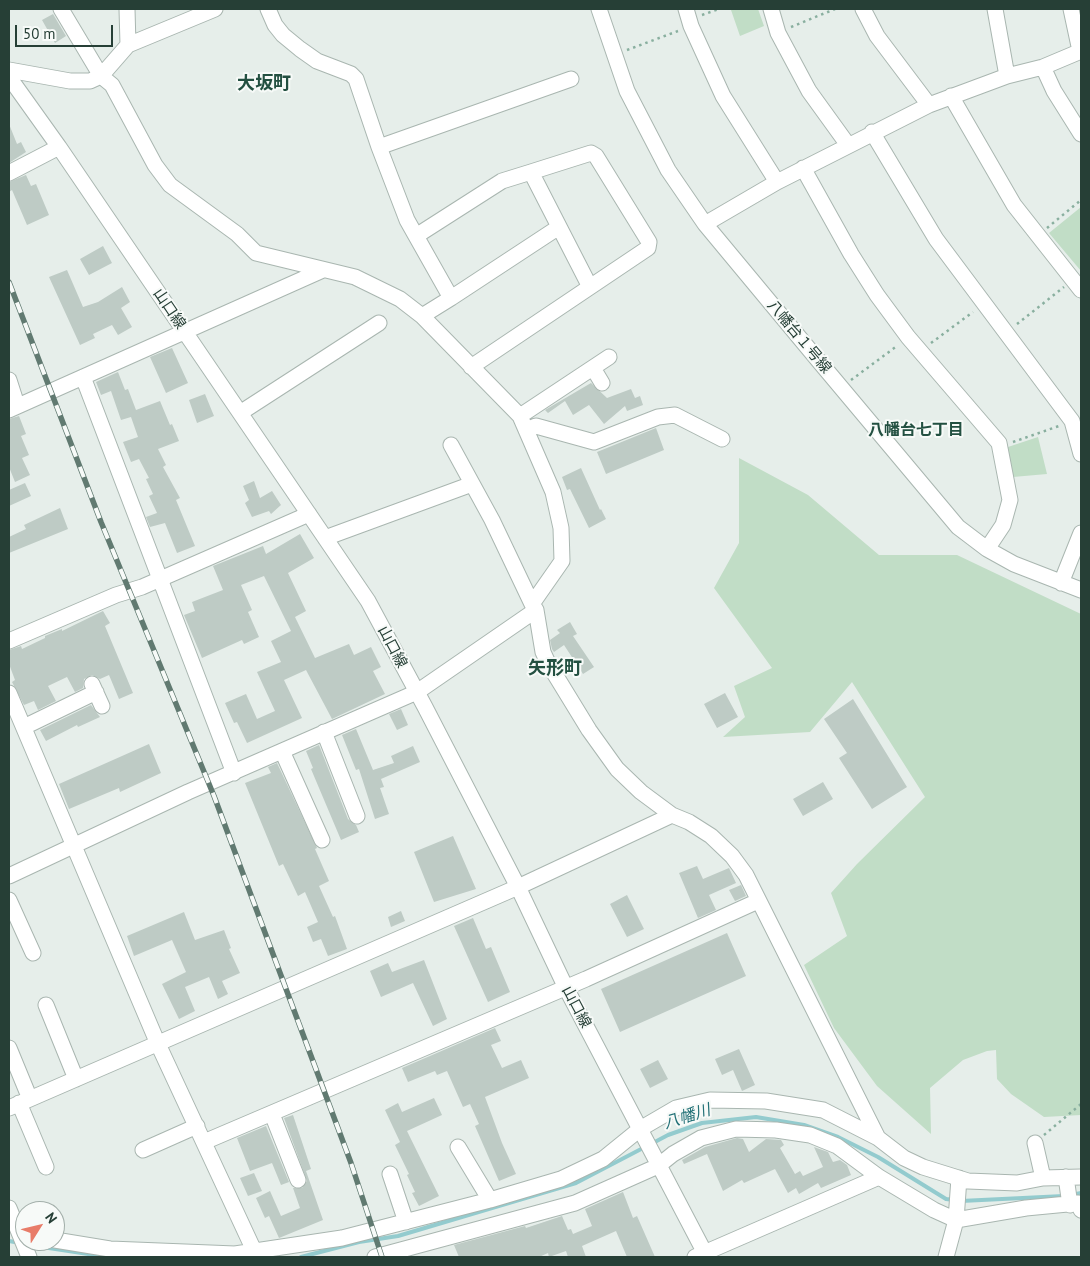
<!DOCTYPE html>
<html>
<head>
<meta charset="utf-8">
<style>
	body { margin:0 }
	#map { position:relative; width:1090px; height:1266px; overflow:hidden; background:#e6eeea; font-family:"PT Sans",sans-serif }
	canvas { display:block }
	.frame { position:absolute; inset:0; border:10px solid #263f36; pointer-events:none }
	.north { position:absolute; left:15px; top:1201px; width:50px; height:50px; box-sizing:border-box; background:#f7faf8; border:1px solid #a3afaa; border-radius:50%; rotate:54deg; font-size:14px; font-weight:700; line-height:20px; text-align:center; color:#263f36 }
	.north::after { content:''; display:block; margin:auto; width:18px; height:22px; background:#e87c69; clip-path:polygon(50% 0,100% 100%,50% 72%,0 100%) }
	.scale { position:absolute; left:15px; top:25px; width:98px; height:22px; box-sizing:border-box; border:2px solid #263f36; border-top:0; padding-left:6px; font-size:15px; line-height:18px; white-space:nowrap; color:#263f36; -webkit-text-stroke:4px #f7faf8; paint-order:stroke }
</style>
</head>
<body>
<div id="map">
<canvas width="1090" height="1266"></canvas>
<div class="frame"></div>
<div class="north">N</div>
<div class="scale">50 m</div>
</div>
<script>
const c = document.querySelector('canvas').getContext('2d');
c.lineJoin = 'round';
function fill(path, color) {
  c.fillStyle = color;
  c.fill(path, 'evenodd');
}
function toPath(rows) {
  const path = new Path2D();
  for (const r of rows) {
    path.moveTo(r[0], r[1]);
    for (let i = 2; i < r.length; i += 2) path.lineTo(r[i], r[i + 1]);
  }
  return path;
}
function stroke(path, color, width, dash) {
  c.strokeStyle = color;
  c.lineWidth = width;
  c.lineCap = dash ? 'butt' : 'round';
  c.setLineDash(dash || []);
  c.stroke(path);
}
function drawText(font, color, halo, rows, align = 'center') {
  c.font = font + ' "PT Sans","Noto Sans JP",sans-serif';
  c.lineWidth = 4;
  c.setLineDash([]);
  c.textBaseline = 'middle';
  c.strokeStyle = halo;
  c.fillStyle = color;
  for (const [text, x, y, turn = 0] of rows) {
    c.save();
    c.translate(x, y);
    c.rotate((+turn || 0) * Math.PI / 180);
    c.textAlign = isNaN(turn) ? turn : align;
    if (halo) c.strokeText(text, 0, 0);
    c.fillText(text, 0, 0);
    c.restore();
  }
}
const green = toPath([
	[758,9,764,26,740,36,731,10],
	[1081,207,1081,271,1049,233],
	[1038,437,1047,474,1013,477,1005,448],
	[739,458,808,495,879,555,957,555,1081,614,1081,1115,1044,1117,1011,1094,997,1079,996,1050,987,1051,963,1060,930,1088,931,1134,877,1086,834,1028,804,965,847,936,831,893,857,864,925,797,852,682,810,732,723,737,745,717,734,686,772,668,714,588,739,543]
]);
const stream = toPath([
	[651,1144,668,1135,702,1123,756,1117,804,1125,838,1137,878,1157,946,1199,954,1200],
	[1071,1195,1081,1193],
	[961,1201,1064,1196],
	[9,1241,20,1243],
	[29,1245,108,1257],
	[301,1257,359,1242,398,1236,576,1183,645,1147]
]);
const building = toPath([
	[53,14,66,36,55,43,42,20],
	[9,124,17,144,21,142,26,152,9,163],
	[26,175,31,186,36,184,49,215,27,225,12,190,9,192,9,182],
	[103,246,112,263,89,275,80,259],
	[67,270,83,307,98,302,122,287,130,302,121,308,132,327,118,335,112,325,93,334,95,338,80,345,49,277],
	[172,348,188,383,166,393,150,357],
	[118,372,125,390,128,389,136,410,160,401,170,425,172,424,179,441,158,449,166,465,163,467,180,498,176,500,195,546,177,553,165,523,150,527,146,517,157,513,149,496,153,494,146,479,149,478,139,459,131,462,123,442,138,437,131,417,121,420,111,391,101,395,96,382],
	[591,383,607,398,631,389,635,398,640,396,643,405,627,411,625,406,604,424,589,405,573,415,565,401,548,413,545,410],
	[205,394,214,416,197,423,189,400],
	[19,416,26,434,21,436,29,455,22,458,30,475,15,482,9,467,9,419],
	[656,428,664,450,606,474,597,452],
	[581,468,600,510,601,509,606,519,589,528,570,489,567,490,562,477],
	[254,481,260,498,272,491,281,505,271,514,269,511,252,517,245,503,249,500,243,486],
	[25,483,31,496,9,506,9,490],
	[60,508,68,529,9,553,9,537,26,529,24,525],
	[300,534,314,558,288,573,306,611,295,617,315,658,349,644,354,655,371,647,381,667,373,671,385,694,332,719,306,670,284,680,302,718,247,743,237,722,234,723,225,703,246,694,257,719,275,711,257,672,281,662,271,641,291,631,264,576,241,585,252,610,248,612,259,637,244,644,242,640,202,658,184,615,195,611,192,602,223,590,213,566,263,546,266,554],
	[103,611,110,623,105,626,133,693,119,699,109,675,100,679,92,675,84,679,83,688,75,692,67,677,48,686,56,701,38,710,34,701,24,705,12,682,15,680,9,664,9,650,21,646,22,649,45,638,45,636,62,629,62,631],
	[570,622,577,634,573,636,594,667,583,674,564,645,554,652,552,649,550,640,560,633,557,630],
	[725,693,738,717,717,728,704,704],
	[853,699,907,787,872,809,839,758,847,753,824,719],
	[91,705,100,717,78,727,77,725,46,741,40,730],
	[401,709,408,725,397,730,389,714],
	[356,729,373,770,394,763,391,756,413,746,420,762,381,779,384,787,380,788,389,814,375,819,359,769,356,770,342,735],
	[149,744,161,773,120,792,119,788,69,809,59,784],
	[319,745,348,819,356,825,359,832,341,840,311,769,313,768,306,751],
	[277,763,317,848,315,849,329,881,319,886,333,917,335,916,347,949,328,956,321,939,313,942,307,927,318,922,305,892,298,896,283,864,279,866,245,783,271,773,268,767],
	[823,782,833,799,803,816,793,799],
	[453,836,476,889,434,902,414,852],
	[697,866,703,879,729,868,736,883,709,895,716,910,698,918,679,873],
	[741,885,746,896,735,901,729,890],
	[627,895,644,929,627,937,610,904],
	[401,911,405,921,391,927,388,917],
	[184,912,195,940,224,930,231,948,229,949,240,973,222,981,228,994,218,999,209,977,185,987,195,1011,179,1019,162,984,186,972,172,940,134,956,127,936],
	[473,918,486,949,491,947,510,992,488,1002,454,926],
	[727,933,746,976,620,1032,601,989],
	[424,960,447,1019,433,1026,413,983,381,997,370,971,388,963,392,972],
	[495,1028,501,1041,491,1045,502,1068,521,1060,529,1078,485,1097,502,1143,516,1174,499,1181,475,1126,479,1124,470,1104,463,1107,447,1071,437,1075,435,1071,408,1082,402,1068],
	[739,1049,755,1085,742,1091,733,1070,722,1075,715,1059],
	[658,1060,668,1079,650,1088,640,1069],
	[434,1098,442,1115,407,1131,439,1196,419,1206,412,1193,415,1192,407,1175,409,1174,395,1145,400,1142,385,1110,398,1103,402,1112],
	[293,1115,311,1169,306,1171,323,1220,279,1238,269,1216,265,1218,256,1198,270,1191,281,1216,300,1208,293,1188,302,1188,307,1181,284,1118],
	[266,1126,289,1182,281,1185,272,1163,250,1171,237,1138],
	[737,1138,743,1139,749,1152,766,1139,781,1140,784,1145,780,1148,795,1174,800,1171,803,1176,823,1167,814,1147,828,1152,833,1162,840,1160,847,1165,851,1175,821,1188,818,1183,799,1194,796,1188,788,1193,775,1169,744,1183,742,1180,723,1191,707,1154,684,1164,682,1160,705,1147],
	[254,1173,262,1191,248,1196,240,1178],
	[623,1192,633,1218,637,1216,655,1257,627,1257,616,1231,582,1246,586,1257,568,1257,566,1251,549,1257,548,1253,539,1257,459,1257,454,1245,525,1226,526,1228,562,1216,568,1230,571,1229,573,1234,592,1226,585,1209]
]);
const path = toPath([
	[702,15,719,9],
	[791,27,835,9],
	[627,50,678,31],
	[1047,228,1081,200],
	[1017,324,1064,287],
	[931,343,973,312],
	[851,380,897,346],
	[1013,442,1059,426],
	[1044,1135,1081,1104]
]);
const minor = toPath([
	[61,9,101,76,112,85,155,165,170,185,237,234,256,253,355,277,400,299,422,316,520,416,553,492,561,528,562,561,532,604,536,610,543,652,548,663,589,730,617,769,641,792,672,815,689,822,711,836,732,856,746,875,878,1138],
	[127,9,128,45],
	[268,9,275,25,283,35,300,49,317,61,351,74,356,79,379,147],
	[599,9,627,91,668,170,705,224,818,360,958,527,987,549,1014,564,1081,590],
	[686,9,691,26,723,96,777,182],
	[771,9,778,33,809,91,848,145],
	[863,9,877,36,929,105],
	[995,9,1007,76],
	[1071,9,1080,51],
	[1043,67,1054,91,1081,134],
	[9,70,70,81,90,81,101,76,128,45,215,9],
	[9,77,59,147,368,601,425,707,518,887,566,988,707,1257],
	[951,96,1014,205,1081,290],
	[872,132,936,239,1072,421,1081,454],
	[803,168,851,254,877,295,908,337,999,443,1010,500,1003,525,987,549],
	[531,172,591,153,596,156,649,242,648,248,590,287],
	[9,173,59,147],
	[705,224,777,182,929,105,1007,76,1043,67,1081,51],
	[416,236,407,220,379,147,571,79],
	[451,298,559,227],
	[422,316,451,298,416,236,502,181,531,172,590,287,471,367],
	[593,368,602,383],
	[83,377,234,773],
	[9,380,17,405],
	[9,410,323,270],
	[240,413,379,323],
	[520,416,609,357],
	[526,430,536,426,594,442,658,417,675,415,722,439],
	[451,445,492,520,532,604],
	[325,538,472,484],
	[1061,583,1081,533],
	[9,641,116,595,142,587,309,514],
	[92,684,102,706],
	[9,693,158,1044,257,1257],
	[24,727,96,692],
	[324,732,357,816],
	[282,751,322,840],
	[9,876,188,792,417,692,536,610],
	[9,900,33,953],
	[46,1005,76,1079],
	[9,1048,30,1099],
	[19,1103,46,1167],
	[9,1108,518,887,672,815],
	[272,1114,298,1180],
	[204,1142,586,979,758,901],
	[1035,1143,1043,1178],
	[458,1147,490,1200],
	[143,1150,197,1126],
	[390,1174,406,1222],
	[1066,1177,1070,1205],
	[9,1208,29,1257],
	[55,1240,110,1249,235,1254,342,1238,490,1200,561,1179,603,1159,640,1129,676,1108,710,1100,766,1101,823,1110,878,1138,904,1158,923,1167,968,1181,1017,1183,1043,1178,1081,1177],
	[375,1257,575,1203,658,1166,673,1154,701,1138,736,1129,776,1130,810,1135,837,1146,879,1177,934,1210,956,1220,1026,1208,1078,1203,1081,1210],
	[695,1257,879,1177],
	[946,1257,956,1220,959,1178]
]);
const rail = toPath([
	[9,282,101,522,214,796,351,1163,382,1257]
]);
const streetNames = [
	["山口線",169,309,56],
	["八幡台１号線",799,337,50],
	["山口線",392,647,62],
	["山口線",576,1007,62]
];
const neighbourhoodNames = [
	["八幡台七丁目",916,430]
];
const waterNames = [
	["八幡川",687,1117,-17]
];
const quarterNames = [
	["大坂町",264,84],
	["矢形町",555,669]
];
fill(green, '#c1ddc6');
stroke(stream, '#93cbce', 4);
fill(building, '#becbc5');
stroke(minor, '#a9b6b0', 17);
stroke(path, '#89af9f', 2.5, [2.5, 4]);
stroke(minor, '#fff', 15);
stroke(rail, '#617a71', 5.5);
stroke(rail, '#f7faf8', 4, [11]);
drawText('15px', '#263f36', '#f7faf8', streetNames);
drawText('bold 16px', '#235041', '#f7faf8', neighbourhoodNames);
drawText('italic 16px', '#237177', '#f7faf8', waterNames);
drawText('bold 18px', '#235041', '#f7faf8', quarterNames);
</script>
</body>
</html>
